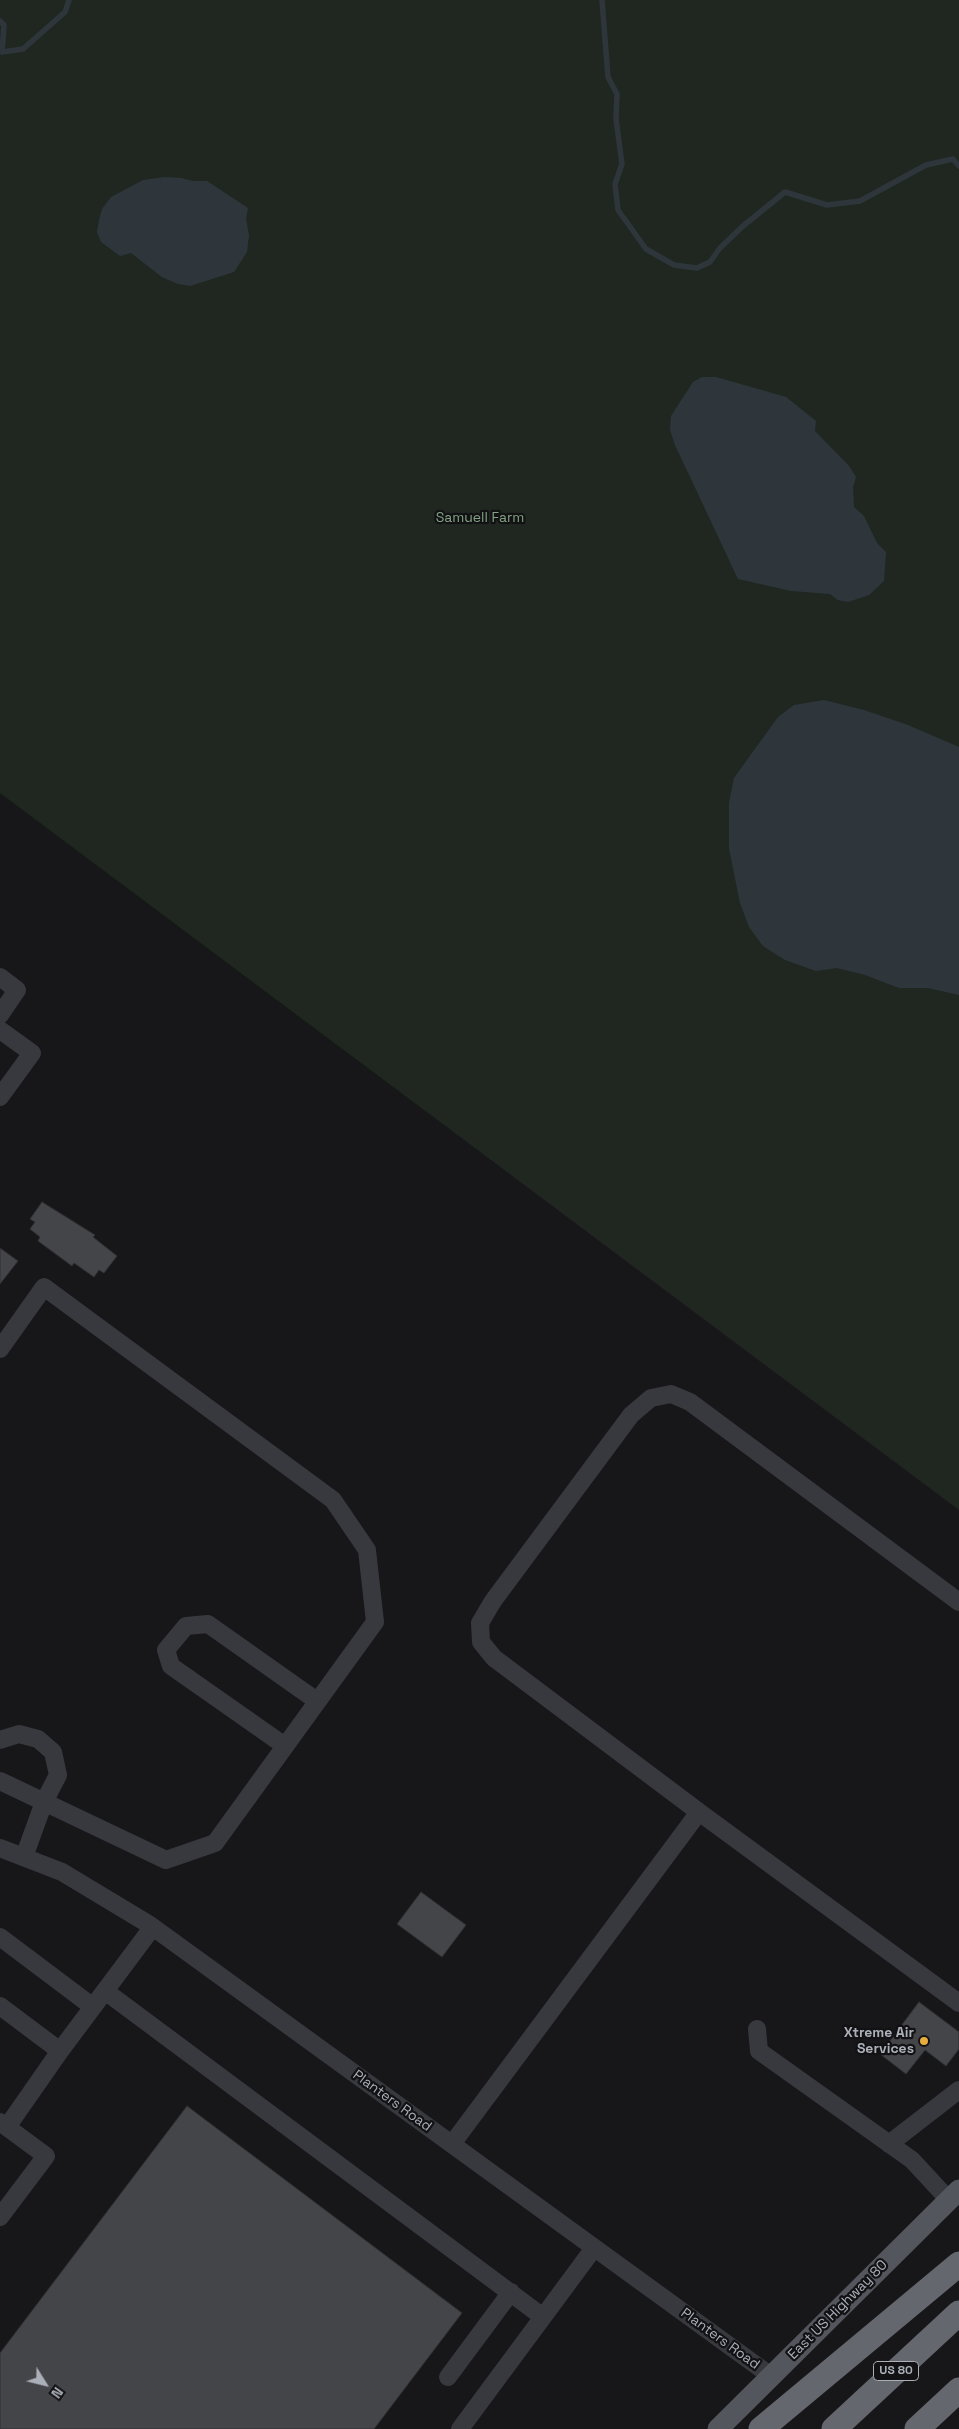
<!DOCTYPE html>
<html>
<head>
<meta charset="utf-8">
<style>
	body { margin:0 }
	#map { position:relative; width:959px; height:2429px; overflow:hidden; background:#171719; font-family:"Space Grotesk",sans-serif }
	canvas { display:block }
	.north { position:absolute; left:20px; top:2359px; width:50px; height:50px; -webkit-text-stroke:4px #121214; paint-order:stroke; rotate:126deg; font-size:14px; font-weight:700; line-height:20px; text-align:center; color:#aaafb8 }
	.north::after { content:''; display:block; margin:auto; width:18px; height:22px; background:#aaafb8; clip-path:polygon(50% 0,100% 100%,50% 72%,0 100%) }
</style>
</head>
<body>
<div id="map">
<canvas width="959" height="2429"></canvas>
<div class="north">N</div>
</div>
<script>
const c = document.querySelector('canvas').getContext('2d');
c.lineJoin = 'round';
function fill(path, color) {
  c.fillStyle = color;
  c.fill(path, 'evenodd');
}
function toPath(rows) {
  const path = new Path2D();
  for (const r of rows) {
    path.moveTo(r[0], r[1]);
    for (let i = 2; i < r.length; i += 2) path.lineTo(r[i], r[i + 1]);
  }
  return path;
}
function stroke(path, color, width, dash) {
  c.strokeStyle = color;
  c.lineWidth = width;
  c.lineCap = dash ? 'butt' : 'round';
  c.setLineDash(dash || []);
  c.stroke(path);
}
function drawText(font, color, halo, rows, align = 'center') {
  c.font = font + ' "Space Grotesk",sans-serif';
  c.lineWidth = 4.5;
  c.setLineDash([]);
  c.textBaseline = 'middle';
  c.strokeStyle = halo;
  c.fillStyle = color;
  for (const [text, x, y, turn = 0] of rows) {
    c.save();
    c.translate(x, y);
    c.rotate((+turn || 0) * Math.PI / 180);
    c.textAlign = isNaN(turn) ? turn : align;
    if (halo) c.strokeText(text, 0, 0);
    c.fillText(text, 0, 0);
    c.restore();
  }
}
const green = toPath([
	[0,0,959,0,959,1510,0,793]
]);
const water = toPath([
	[164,177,181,178,193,181,207,181,248,208,246,219,249,235,247,252,234,272,190,286,178,284,162,277,131,253,120,256,101,242,97,232,99,220,102,209,111,197,143,180],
	[702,377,716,377,786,397,816,421,815,431,849,466,856,477,853,487,854,507,864,516,877,543,886,552,884,581,869,595,848,602,838,600,830,594,791,591,738,579,675,445,670,430,671,416,693,382],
	[824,700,864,710,908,725,959,747,959,995,928,988,899,988,865,975,837,968,816,971,785,960,763,946,749,927,740,903,729,848,729,803,734,778,778,717,794,705]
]);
const stream = toPath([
	[602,0,608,77,617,94,616,119,622,164,615,184,618,210,646,249,674,265,697,268,710,262,720,248,743,226,785,192,827,205,860,201,926,165,953,159,959,166],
	[0,21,4,25,2,52,23,49,65,12,69,0]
]);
const building = toPath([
	[42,1202,95,1235,93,1237,117,1256,104,1273,99,1270,94,1277,74,1263,72,1266,38,1241,40,1237,30,1229,35,1222,30,1219,42,1202],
	[0,1248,18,1261,0,1284,0,1248],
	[421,1892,466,1925,442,1957,397,1924,421,1892],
	[919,2002,959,2032,959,2049,946,2066,925,2050,906,2074,880,2054,919,2002],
	[187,2106,462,2313,374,2429,0,2429,0,2353,187,2106]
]);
const minor = toPath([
	[0,977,17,990,0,1015],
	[0,1030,32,1053,0,1097],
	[0,1349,44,1287,333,1500,367,1550,375,1622,215,1843,166,1860,0,1781],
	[0,1740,19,1734,38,1739,53,1752,58,1775,44,1802,24,1857],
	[285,1746,171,1666,166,1650,186,1626,208,1624,317,1701],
	[699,1812,959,2003],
	[0,1848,62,1872,150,1925,771,2376],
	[0,1937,93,2007],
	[105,1991,543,2317,594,2248],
	[0,2006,60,2051,152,1928],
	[757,2029,759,2051,912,2160,949,2200],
	[0,2122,46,2156,0,2217],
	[7,2127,60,2051],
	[452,2144,699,1812,494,1658,481,1642,480,1623,493,1601,631,1415,651,1398,671,1394,690,1402,959,1602],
	[889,2144,959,2090],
	[448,2377,511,2292],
	[460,2429,543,2317]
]);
const major = toPath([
	[718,2429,959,2190]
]);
const highway = toPath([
	[761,2429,959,2264],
	[834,2429,959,2313],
	[917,2429,959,2390]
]);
const markers = [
	[924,2041,5,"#e9ac3f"]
];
const shields = [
	[896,2371,45]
];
const shieldNames = [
	["US 80",896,2371]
];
const parkNames = [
	["Samuell Farm",480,518]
];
const poiNames = [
	["Xtreme Air",914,2033],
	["Services",914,2049]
];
const streetNames = [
	["Planters Road",392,2101,36],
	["East US Highway 80",838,2310,-45],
	["Planters Road",720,2339,36]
];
fill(green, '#1f2720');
fill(water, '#2e363c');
stroke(stream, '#2e363c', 5.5);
fill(building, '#444549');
stroke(building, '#313135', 1);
stroke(minor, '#38393e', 18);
stroke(major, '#54565d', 21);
stroke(highway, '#65676f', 25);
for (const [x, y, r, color] of markers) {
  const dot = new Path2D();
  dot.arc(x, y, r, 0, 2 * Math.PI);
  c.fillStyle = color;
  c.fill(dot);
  stroke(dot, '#121214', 2);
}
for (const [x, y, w] of shields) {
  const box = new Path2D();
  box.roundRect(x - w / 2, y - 9.5, w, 19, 4);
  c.fillStyle = '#121214';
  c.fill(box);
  stroke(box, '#aaafb8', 1);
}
drawText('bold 12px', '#aaafb8', null, shieldNames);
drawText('14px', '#82a283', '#121214', parkNames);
drawText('bold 14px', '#aaafb8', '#121214', poiNames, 'right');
drawText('14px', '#aaafb8', '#121214', streetNames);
</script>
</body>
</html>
